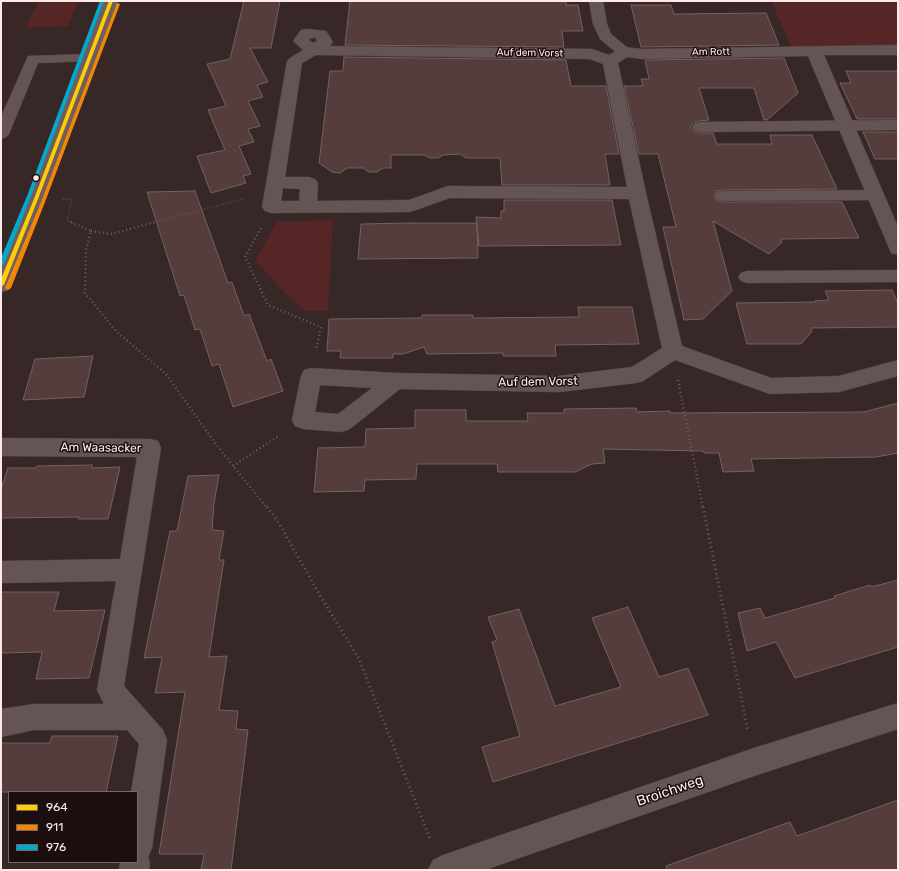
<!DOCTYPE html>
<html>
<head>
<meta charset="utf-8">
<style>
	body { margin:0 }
	#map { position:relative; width:899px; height:871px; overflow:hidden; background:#372727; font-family:Rubik,sans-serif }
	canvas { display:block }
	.frame { position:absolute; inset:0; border:2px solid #fee9e8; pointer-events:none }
	.legend { position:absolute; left:8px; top:791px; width:130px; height:72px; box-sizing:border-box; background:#1c0e0e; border:1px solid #766665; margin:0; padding:5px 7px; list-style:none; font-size:12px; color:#fee9e8 }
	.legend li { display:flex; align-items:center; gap:8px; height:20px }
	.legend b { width:20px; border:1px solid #766665 }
</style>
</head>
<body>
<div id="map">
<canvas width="899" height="871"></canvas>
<div class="frame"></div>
<ul class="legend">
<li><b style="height:5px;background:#ffcc06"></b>964</li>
<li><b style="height:5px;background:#f08706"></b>911</li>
<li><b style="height:5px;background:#00a9ce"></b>976</li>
</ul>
</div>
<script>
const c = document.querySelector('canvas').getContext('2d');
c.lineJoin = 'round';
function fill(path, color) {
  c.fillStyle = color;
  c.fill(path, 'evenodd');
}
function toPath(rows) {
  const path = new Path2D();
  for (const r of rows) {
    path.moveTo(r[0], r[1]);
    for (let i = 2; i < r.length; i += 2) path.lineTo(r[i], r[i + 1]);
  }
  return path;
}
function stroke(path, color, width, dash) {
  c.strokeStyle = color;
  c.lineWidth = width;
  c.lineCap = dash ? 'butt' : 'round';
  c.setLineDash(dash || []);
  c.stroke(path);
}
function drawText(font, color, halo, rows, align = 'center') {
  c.font = font + ' Rubik,sans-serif';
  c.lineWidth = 3;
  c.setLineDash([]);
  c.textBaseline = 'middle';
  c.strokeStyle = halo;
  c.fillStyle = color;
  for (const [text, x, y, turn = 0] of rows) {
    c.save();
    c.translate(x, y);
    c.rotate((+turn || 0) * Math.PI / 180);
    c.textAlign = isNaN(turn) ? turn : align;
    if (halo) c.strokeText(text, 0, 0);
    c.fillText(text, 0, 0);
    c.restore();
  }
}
const green = toPath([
	[39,1,78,1,68,26,25,27],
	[771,1,898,1,898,47,791,47],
	[333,220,328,311,305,311,284,292,255,260,277,222]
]);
const building = toPath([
	[244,1,280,1,271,48,250,48,268,82,257,85,263,97,248,101,260,126,248,129,254,142,239,146,251,174,243,176,246,183,211,193,197,156,225,150,208,110,226,106,207,64,230,59,244,1],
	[350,1,566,1,566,5,578,5,583,31,562,31,564,47,345,45,350,1],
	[631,5,671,5,674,14,766,13,779,45,641,47,631,5],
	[344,57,566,60,571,86,606,86,619,154,605,154,610,185,502,185,500,158,466,158,460,154,443,155,438,158,430,158,424,155,391,155,391,168,383,168,377,172,369,172,363,168,347,168,340,173,332,172,319,163,330,71,343,71,344,57],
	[784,58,798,93,767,120,764,120,754,88,699,88,709,120,699,121,694,123,690,127,694,131,699,133,713,133,717,144,772,144,770,135,812,135,837,189,723,190,716,191,714,197,717,201,723,202,842,202,859,238,781,239,782,242,769,254,713,221,732,291,703,319,684,320,663,227,676,227,658,154,639,154,624,86,643,86,641,79,649,79,645,60,784,58],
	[846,71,898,71,898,119,857,119,840,83,851,83,846,71],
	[863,132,898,132,898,159,875,159,863,132],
	[195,191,228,283,232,282,244,316,249,314,267,361,271,359,283,391,233,407,219,364,212,366,200,329,195,330,184,295,180,296,147,192,195,191],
	[504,200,612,200,621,245,479,246,476,217,501,218,501,211,504,211,504,200],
	[410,223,477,223,478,258,358,259,361,224,410,223],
	[892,290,898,304,898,327,811,328,812,331,801,344,747,344,736,303,816,302,815,301,829,300,825,291,892,290],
	[578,307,632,307,639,344,555,345,556,356,503,356,503,353,427,354,424,347,403,354,393,354,393,358,340,358,341,351,327,351,329,319,422,318,422,315,473,315,473,318,579,317,578,307],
	[93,356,84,397,23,400,35,359,93,356],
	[898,403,898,453,876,457,751,459,754,471,723,472,719,453,704,453,703,451,603,449,605,463,592,464,575,472,498,472,497,464,417,464,416,479,365,480,364,491,314,492,318,448,365,447,366,429,415,428,415,410,466,410,466,421,528,421,527,413,564,413,564,409,636,408,637,412,670,411,670,413,864,412,898,403],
	[92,465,92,468,120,467,108,519,78,519,79,517,1,518,1,489,8,468,36,468,37,466,92,465],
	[219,475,214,503,212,530,224,531,219,560,224,560,209,657,227,656,219,710,238,711,236,729,248,730,231,870,201,870,204,854,159,854,185,692,155,693,162,657,144,658,170,531,177,531,188,476,219,475],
	[898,580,898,647,795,678,776,642,747,651,738,613,760,608,765,618,835,598,834,596,870,585,871,587,898,580],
	[1,592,59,592,54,611,105,610,89,678,36,679,42,652,1,653,1,592],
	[628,607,659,677,688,668,708,715,493,782,482,747,520,736,492,642,497,640,488,617,519,609,555,706,621,687,592,618,628,607],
	[52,736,118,736,106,792,1,792,1,743,50,743,52,736],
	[898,800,898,870,667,870,666,866,790,822,797,836,898,800]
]);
const pathFar2 = toPath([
	[63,199,72,199,67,221,73,223],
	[151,223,243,199,245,200]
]);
const pathFar1 = toPath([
	[71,222,91,231,86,250,85,293,115,330,166,374,215,443,267,508],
	[261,228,245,257,268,305,321,327,316,350],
	[91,231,112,234,155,222],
	[678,380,703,508],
	[233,466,280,435]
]);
const path = toPath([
	[267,507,277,520,321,597,359,659,431,841],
	[703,507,748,732]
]);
const service = toPath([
	[589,1,603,1,607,24,611,34,629,49,631,52,629,55,624,56,619,55,600,39,593,24,589,1],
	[89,54,94,55,96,58,94,61,38,63,9,134,6,137,1,139,1,117,28,56,89,54],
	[898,120,898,130,700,132,695,130,692,127,695,124,700,122,898,120],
	[875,190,881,191,883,195,881,199,875,200,723,201,717,200,715,196,717,192,723,191,875,190],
	[898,270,898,282,747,283,741,281,738,277,741,273,747,271,898,270]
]);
const minor = toPath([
	[306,29,326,31,333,42,330,46,592,49,609,55,619,49,624,47,642,49,898,45,898,55,824,55,898,227,898,255,891,253,889,248,808,56,642,59,627,57,618,63,646,193,682,346,771,378,839,376,898,360,898,376,839,392,770,394,675,360,643,381,636,383,559,392,400,389,350,429,342,432,303,429,295,426,292,420,301,376,304,370,311,368,396,373,559,376,632,367,662,348,629,199,450,198,410,212,271,213,265,211,262,207,287,61,290,58,303,50,293,41,301,30,306,29],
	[311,38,316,38,317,41,313,43,309,40,311,38],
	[316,55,590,59,603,64,627,187,448,186,409,200,317,201,318,183,315,179,309,177,285,177,302,63,316,55],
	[283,188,300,189,299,201,281,201,283,188],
	[320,385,372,388,338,414,315,412,320,385],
	[1,438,150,439,158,441,161,448,124,686,163,730,167,740,152,848,148,857,150,862,149,870,119,870,120,862,137,862,137,792,131,792,139,744,127,730,34,730,1,737,1,709,34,704,104,704,97,690,116,581,1,583,1,561,120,559,137,457,1,456,1,438],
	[898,703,898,729,754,776,485,870,428,870,433,860,443,855,754,748,898,703]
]);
const secondary = toPath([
	[104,1,118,1,45,199,11,285,8,290,1,292,1,262,27,199,104,1]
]);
const bus1 = toPath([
	[109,1,113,1,38,199,4,285,1,287,1,279,34,199,109,1]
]);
const bus2 = toPath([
	[117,3,120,4,45,202,11,288,8,290,6,289,5,288,41,202,117,3]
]);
const bus3 = toPath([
	[100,1,104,1,31,196,4,264,1,266,1,258,27,196,100,1]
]);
const markers = [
	[36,178,3.5,"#fee9e8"]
];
const farStreetnames = [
	["Am Rott",711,52,-1],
	["Auf dem Vorst",530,53,1]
];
const streetNames = [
	["Auf dem Vorst",538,382,-1],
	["Am Waasacker",101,448,1]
];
const nearStreetnames = [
	["Broichweg",670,791,-19]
];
fill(green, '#562526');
fill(building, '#553c3d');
stroke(building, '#716363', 1);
stroke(service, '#514444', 1);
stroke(minor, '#514444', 1);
stroke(secondary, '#514444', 1);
stroke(pathFar2, '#6c5e5e', 2, [0.5, 2]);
stroke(pathFar1, '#6c5e5e', 2.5, [1, 3]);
stroke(path, '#6c5e5e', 3, [1, 3.5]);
fill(service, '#645554');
fill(minor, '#645554');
fill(secondary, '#705e5e');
fill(bus1, '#ffcc06');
fill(bus2, '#f08706');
fill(bus3, '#00a9ce');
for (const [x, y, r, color] of markers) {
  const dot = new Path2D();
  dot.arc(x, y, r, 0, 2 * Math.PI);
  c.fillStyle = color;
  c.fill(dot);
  stroke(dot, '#1c0e0e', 1.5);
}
drawText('10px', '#fee9e8', '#1c0e0e', farStreetnames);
drawText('12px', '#fee9e8', '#1c0e0e', streetNames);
drawText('14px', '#fee9e8', '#1c0e0e', nearStreetnames);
</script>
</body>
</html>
